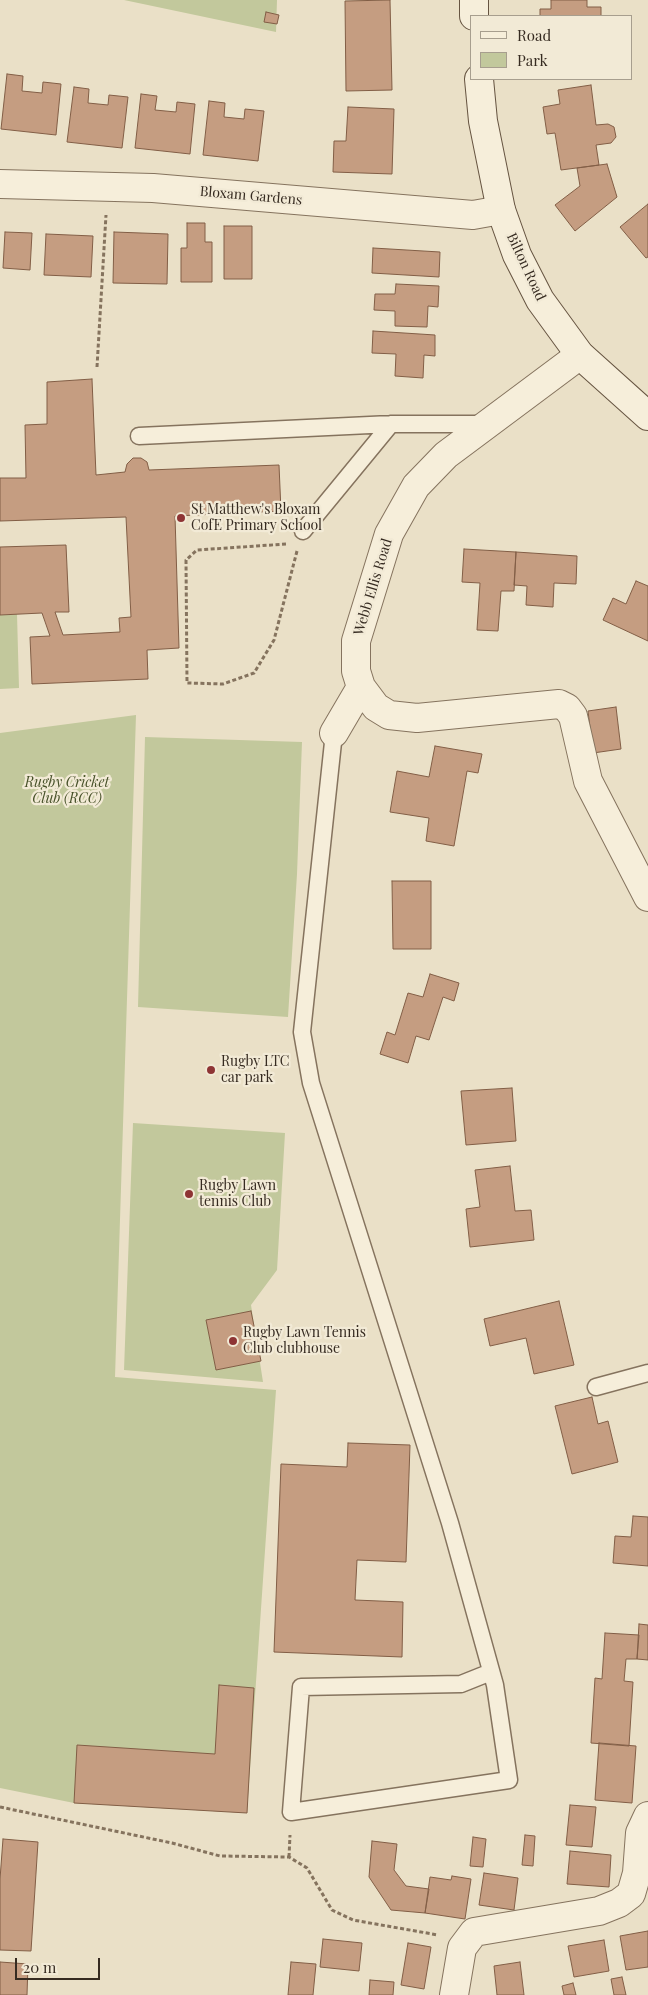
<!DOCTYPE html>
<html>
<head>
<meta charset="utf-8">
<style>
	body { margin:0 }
	#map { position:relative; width:648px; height:1995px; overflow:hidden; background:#eae0c7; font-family:"Playfair Display",serif }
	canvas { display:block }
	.legend { position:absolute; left:470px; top:15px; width:162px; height:65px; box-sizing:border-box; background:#f2ead6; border:1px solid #a79e8e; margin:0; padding:6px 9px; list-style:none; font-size:15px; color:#362b21 }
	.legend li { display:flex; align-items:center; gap:10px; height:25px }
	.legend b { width:25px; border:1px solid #a79e8e }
	.scale { position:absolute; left:15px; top:1958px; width:85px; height:22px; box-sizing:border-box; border:2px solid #362b21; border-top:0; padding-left:6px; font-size:15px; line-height:18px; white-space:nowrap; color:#362b21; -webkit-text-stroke:4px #f2ead6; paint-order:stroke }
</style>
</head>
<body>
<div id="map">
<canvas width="648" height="1995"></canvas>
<ul class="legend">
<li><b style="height:6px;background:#f6eeda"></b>Road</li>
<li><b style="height:14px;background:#c2c89c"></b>Park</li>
</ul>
<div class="scale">20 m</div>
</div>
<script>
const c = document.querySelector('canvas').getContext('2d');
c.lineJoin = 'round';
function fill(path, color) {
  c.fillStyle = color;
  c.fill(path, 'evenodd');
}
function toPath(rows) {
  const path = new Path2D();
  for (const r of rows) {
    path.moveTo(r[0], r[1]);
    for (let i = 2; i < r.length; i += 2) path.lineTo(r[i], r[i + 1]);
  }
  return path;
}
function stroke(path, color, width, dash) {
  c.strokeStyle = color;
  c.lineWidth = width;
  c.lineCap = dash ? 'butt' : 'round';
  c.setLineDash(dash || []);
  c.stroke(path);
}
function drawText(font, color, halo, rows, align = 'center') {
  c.font = font + ' "Playfair Display",serif';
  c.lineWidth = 4.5;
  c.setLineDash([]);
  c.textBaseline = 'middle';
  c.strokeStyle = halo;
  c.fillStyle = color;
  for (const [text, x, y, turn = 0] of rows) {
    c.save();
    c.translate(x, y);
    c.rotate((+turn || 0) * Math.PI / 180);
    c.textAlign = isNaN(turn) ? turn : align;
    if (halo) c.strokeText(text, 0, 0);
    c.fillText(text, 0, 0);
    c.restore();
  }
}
const green = toPath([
	[124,0,277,0,276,32],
	[17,614,19,688,0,689,0,615],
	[136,715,115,1377,276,1390,247,1813,74,1803,0,1788,0,733],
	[145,737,302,742,297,874,288,1017,138,1007],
	[133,1123,285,1133,277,1270,251,1305,263,1382,124,1370]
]);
const building = toPath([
	[390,0,392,90,346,91,345,1,390,0],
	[551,0,587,0,587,7,601,7,601,16,540,16,540,9,551,9,551,0],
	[266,12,279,15,277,24,264,22,266,12],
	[7,74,23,76,22,91,42,93,43,82,61,84,56,135,1,129,7,74],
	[591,85,596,125,608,124,614,127,616,137,611,143,596,145,599,165,561,170,555,133,547,134,543,107,560,104,558,90,591,85],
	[74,87,89,89,88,103,108,105,109,95,128,97,122,148,67,142,74,87],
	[141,94,157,96,155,110,176,112,177,102,195,104,190,154,135,148,141,94],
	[209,101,225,103,224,117,244,119,245,109,264,111,258,161,203,155,209,101],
	[348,107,394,109,392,174,333,172,334,141,346,141,348,107],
	[607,164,617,197,575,231,555,205,580,186,577,168,607,164],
	[648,204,648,257,646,258,620,227,648,204],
	[187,223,205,223,205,242,212,242,212,282,181,282,181,248,187,248,187,223],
	[224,226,252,226,252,279,224,279,224,226],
	[5,232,32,233,30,270,3,268,5,232],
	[114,232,168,234,167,284,113,283,114,232],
	[46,234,93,236,91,277,44,275,46,234],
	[373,248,440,252,439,277,372,273,373,248],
	[396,284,439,286,438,307,428,306,427,327,395,326,395,311,374,310,375,294,395,294,396,284],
	[373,331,435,335,435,356,424,355,423,378,395,376,396,354,372,353,373,331],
	[92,379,96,475,125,472,127,464,133,458,141,458,147,462,149,470,279,465,281,511,175,516,179,648,147,650,148,679,32,684,30,637,50,636,42,613,0,615,0,547,66,545,69,612,55,612,63,635,120,632,119,618,131,617,126,517,0,521,0,478,26,478,25,425,47,424,47,382,92,379],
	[464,549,516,552,514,591,501,591,498,631,477,630,480,583,462,582,464,549],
	[516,552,577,556,576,584,554,583,553,607,526,605,527,586,514,585,516,552],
	[636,581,648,586,648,641,603,620,613,598,626,604,636,581],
	[616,707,621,749,593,753,588,711,616,707],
	[435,746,482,754,478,773,467,771,454,846,426,841,429,818,390,812,397,771,429,777,435,746],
	[392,881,431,881,431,949,393,949,392,881],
	[430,974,459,983,454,1001,443,997,429,1040,416,1036,408,1063,380,1054,387,1032,395,1035,408,993,423,997,430,974],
	[512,1088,516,1141,466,1145,461,1091,512,1088],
	[510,1166,515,1211,531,1210,534,1240,470,1247,466,1209,480,1207,475,1170,510,1166],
	[559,1301,574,1365,534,1374,526,1338,490,1346,484,1319,559,1301],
	[251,1311,261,1361,216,1370,206,1320,251,1311],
	[592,1397,598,1424,608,1421,618,1462,572,1474,555,1406,592,1397],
	[348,1443,410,1445,406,1562,357,1560,355,1600,403,1602,402,1657,274,1652,281,1464,347,1467,348,1443],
	[633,1516,648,1517,648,1566,613,1563,615,1536,631,1537,633,1516],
	[639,1624,648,1625,648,1660,637,1659,639,1624],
	[605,1633,639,1635,637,1659,626,1659,624,1681,633,1682,629,1746,591,1743,595,1678,602,1679,605,1633],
	[219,1685,254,1688,247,1813,74,1803,77,1745,215,1754,219,1685],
	[599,1743,636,1746,632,1803,595,1800,599,1743],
	[570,1805,596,1807,592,1847,566,1845,570,1805],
	[525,1835,535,1836,533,1866,522,1865,525,1835],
	[473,1837,486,1839,483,1867,470,1866,473,1837],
	[3,1839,38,1842,31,1951,0,1950,0,1879,3,1839],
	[372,1841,397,1844,394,1870,406,1886,429,1889,425,1913,391,1910,369,1877,372,1841],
	[570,1851,611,1855,609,1887,567,1884,570,1851],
	[484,1873,518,1878,514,1910,479,1905,484,1873],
	[452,1876,471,1879,465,1919,425,1913,430,1877,451,1880,452,1876],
	[648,1931,648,1967,626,1970,620,1936,648,1931],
	[323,1939,362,1943,359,1971,320,1967,323,1939],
	[604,1940,609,1971,574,1977,568,1946,604,1940],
	[408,1943,431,1947,424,1989,401,1985,408,1943],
	[0,1962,28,1964,27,1995,0,1995,0,1962],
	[291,1962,316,1964,313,1995,288,1995,291,1962],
	[520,1962,524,1995,497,1995,494,1966,520,1962],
	[622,1977,626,1995,614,1995,611,1979,622,1977],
	[370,1980,394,1982,393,1995,369,1995,370,1980],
	[573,1983,576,1995,564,1995,562,1986,573,1983]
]);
const path = toPath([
	[97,367,106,215],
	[286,544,197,550,186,560,187,683,223,684,254,673,274,640,297,551],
	[0,1807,172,1843,220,1856,289,1857,307,1868,332,1910,353,1920,438,1935],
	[289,1857,290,1835]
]);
const service = toPath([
	[139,436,391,424,485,424],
	[303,531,391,424],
	[334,733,302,1032,311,1083,450,1523,495,1685,509,1780,291,1812,301,1687,461,1684,491,1672],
	[596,1387,648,1373]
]);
const minor = toPath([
	[0,184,153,188,473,215,501,210],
	[580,355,446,455,416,486,389,534,356,641,356,671,361,687,376,707,389,715,417,718,559,704,567,708,573,716,588,781,648,897],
	[334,733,361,687],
	[454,1995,462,1948,474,1932,599,1911,619,1903,631,1894,637,1873,640,1833,648,1816]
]);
const secondary = toPath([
	[474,0,474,16],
	[479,79,483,121,501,210,517,255,540,300,580,355,648,416]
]);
const markers = [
	[181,518,5,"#8e3434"],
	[211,1070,5,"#8e3434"],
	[189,1194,5,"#8e3434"],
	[233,1341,5,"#8e3434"]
];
const streetNames = [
	["Bloxam Gardens",251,196,5],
	["Bilton Road",526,267,65],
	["Webb Ellis Road",373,587,-73]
];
const poiNames = [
	["St Matthew's Bloxam",191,510],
	["CofE Primary School",191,526],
	["Rugby LTC",221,1062],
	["car park",221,1078],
	["Rugby Lawn",199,1186],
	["tennis Club",199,1202],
	["Rugby Lawn Tennis",243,1333],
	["Club clubhouse",243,1349]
];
const parkNames = [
	["Rugby Cricket",67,783],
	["Club (RCC)",67,799]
];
fill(green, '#c2c89c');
fill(building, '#c59d81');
stroke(building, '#825e46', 1);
stroke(service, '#85735e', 19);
stroke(minor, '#85735e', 30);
stroke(secondary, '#665441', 30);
stroke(path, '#85735e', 3, [4, 2.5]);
stroke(service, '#f6eeda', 16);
stroke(minor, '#f6eeda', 28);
stroke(secondary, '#f6eeda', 28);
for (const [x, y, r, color] of markers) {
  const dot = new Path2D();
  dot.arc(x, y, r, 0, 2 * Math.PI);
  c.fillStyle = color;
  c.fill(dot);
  stroke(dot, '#f2ead6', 2);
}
drawText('14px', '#362b21', '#f2ead6', streetNames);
drawText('14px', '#362b21', '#f2ead6', poiNames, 'left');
drawText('italic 14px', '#475129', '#f2ead6', parkNames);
</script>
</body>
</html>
